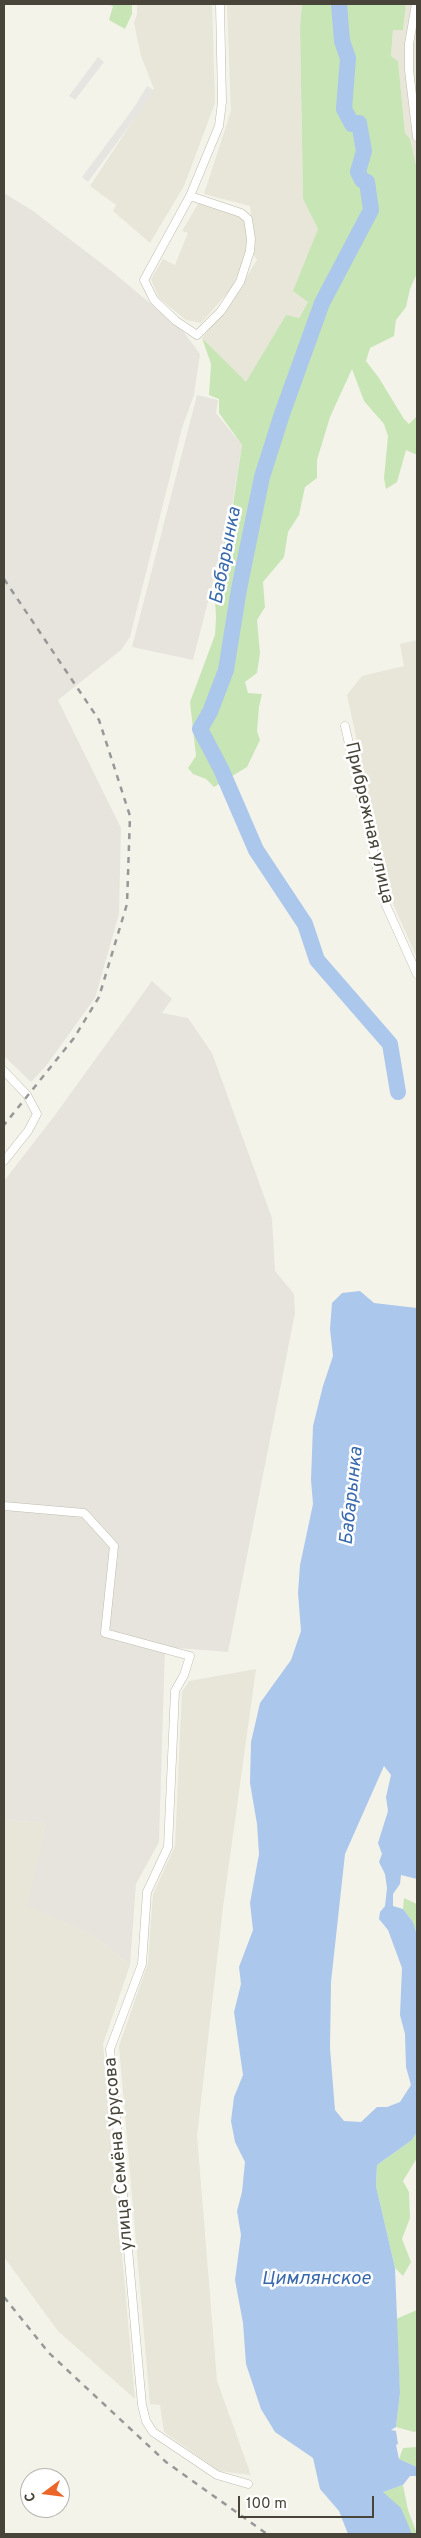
<!DOCTYPE html>
<html>
<head>
<meta charset="utf-8">
<style>
	body { margin:0 }
	#map { position:relative; width:421px; height:2538px; overflow:hidden; background:#f4f3ea; font-family:Overpass,sans-serif }
	canvas { display:block }
	.frame { position:absolute; inset:0; border:5px solid #484439; pointer-events:none }
	.north { position:absolute; left:20px; top:2468px; width:50px; height:50px; box-sizing:border-box; background:#fff; border:1px solid #b6b4b0; border-radius:50%; rotate:255deg; font-size:14px; font-weight:700; line-height:20px; text-align:center; color:#484439 }
	.north::after { content:''; display:block; margin:auto; width:18px; height:22px; background:#ec6529; clip-path:polygon(50% 0,100% 100%,50% 72%,0 100%) }
	.scale { position:absolute; left:238px; top:2496px; width:136px; height:22px; box-sizing:border-box; border:2px solid #484439; border-top:0; padding-left:6px; font-size:15px; line-height:18px; white-space:nowrap; color:#484439; -webkit-text-stroke:4px #fff; paint-order:stroke }
</style>
</head>
<body>
<div id="map">
<canvas width="421" height="2538"></canvas>
<div class="frame"></div>
<div class="north">С</div>
<div class="scale">100 m</div>
</div>
<script>
const c = document.querySelector('canvas').getContext('2d');
c.lineJoin = 'round';
function fill(path, color) {
  c.fillStyle = color;
  c.fill(path, 'evenodd');
}
function toPath(rows) {
  const path = new Path2D();
  for (const r of rows) {
    path.moveTo(r[0], r[1]);
    for (let i = 2; i < r.length; i += 2) path.lineTo(r[i], r[i + 1]);
  }
  return path;
}
function stroke(path, color, width, dash) {
  c.strokeStyle = color;
  c.lineWidth = width;
  c.lineCap = dash ? 'butt' : 'round';
  c.setLineDash(dash || []);
  c.stroke(path);
}
function drawText(font, color, halo, rows, align = 'center') {
  c.font = font + ' Overpass,sans-serif';
  c.lineWidth = 5;
  c.setLineDash([]);
  c.textBaseline = 'middle';
  c.strokeStyle = halo;
  c.fillStyle = color;
  for (const [text, x, y, turn = 0] of rows) {
    c.save();
    c.translate(x, y);
    c.rotate((+turn || 0) * Math.PI / 180);
    c.textAlign = isNaN(turn) ? turn : align;
    if (halo) c.strokeText(text, 0, 0);
    c.fillText(text, 0, 0);
    c.restore();
  }
}
const residential = toPath([
	[137,4,212,4,215,103,184,186,150,243,113,211,116,205,90,186,154,89,141,56,134,23,137,14],
	[227,4,302,4,300,26,303,199,318,229,294,291,308,302,298,319,286,315,246,383,202,338,229,305,257,260,252,252,253,231,250,206,204,194,231,111],
	[406,4,417,4,417,169,410,139,405,133,398,62,391,56,393,30,403,30],
	[199,202,239,214,244,220,248,238,245,258,232,288,201,323,186,320,159,298,151,279,163,259,175,265,188,233,182,231],
	[417,640,417,958,391,899,347,695,362,676,404,666,400,644],
	[256,1669,223,1907,197,2136,217,2381,251,2475,219,2471,164,2432,160,2405,150,2404,119,2046,148,1963,153,1894,175,1846,182,1692,189,1681],
	[4,1820,46,1823,28,1906,92,1935,130,1965,103,2044,135,2399,58,2331,4,2257]
]);
const industrial = toPath([
	[4,193,33,211,114,273,183,331,200,354,194,395,182,428,130,637,121,650,58,700,121,828,119,914,95,998,46,1066,31,1082,4,1056],
	[197,395,218,400,216,413,242,445,231,512,193,660,132,647],
	[152,981,172,999,162,1013,188,1018,212,1053,272,1218,275,1271,294,1294,295,1313,228,1652,165,1647,159,1842,136,1884,130,1965,92,1935,27,1906,46,1823,4,1820,4,1181,55,1115]
]);
const green = toPath([
	[105,4,132,4,132,14,125,29,109,20,113,6],
	[302,4,406,4,403,30,393,30,391,56,398,61,405,133,410,139,417,169,417,273,410,289,406,307,396,320,394,336,370,348,366,361,379,378,404,419,409,424,417,416,417,455,406,450,397,482,386,489,384,478,388,436,384,424,364,401,352,369,330,417,317,460,317,478,305,487,299,515,288,532,284,557,263,582,265,607,257,620,260,653,257,673,245,682,248,693,262,694,259,707,257,731,260,740,247,767,214,787,206,779,193,774,188,768,196,756,190,702,215,635,216,617,214,583,232,511,242,445,219,413,219,399,209,395,211,364,202,338,246,382,286,315,299,318,308,302,293,291,318,229,303,199,300,26],
	[404,1898,417,1904,417,1935,413,1922,403,1909],
	[417,2132,417,2158,403,2181,409,2192,410,2218,402,2239,411,2262,403,2276,395,2268,376,2186,377,2165,412,2140],
	[417,2310,417,2431,414,2432,396,2427,400,2393,396,2319],
	[417,2447,417,2467,399,2459,403,2448],
	[403,2485,408,2510,417,2534,412,2534,383,2492]
]);
const parking = toPath([
	[98,57,104,62,75,100,69,96],
	[147,86,154,90,141,110,88,182,82,177,135,106]
]);
const water = toPath([
	[360,1291,374,1303,417,1308,417,1879,401,1875,400,1884,393,1894,393,1906,403,1909,413,1922,417,1935,417,2132,412,2140,377,2165,376,2186,395,2268,400,2393,396,2427,391,2430,396,2431,398,2444,396,2445,399,2459,417,2467,417,2476,410,2476,403,2485,383,2492,401,2508,412,2534,348,2534,339,2511,320,2489,313,2458,275,2432,261,2409,246,2364,243,2323,235,2280,241,2235,237,2211,242,2192,245,2162,235,2142,231,2121,234,2097,243,2075,234,2012,241,1984,239,1967,253,1930,250,1903,259,1854,257,1824,250,1783,251,1742,260,1703,291,1660,301,1631,298,1593,300,1565,313,1504,311,1480,313,1426,323,1386,333,1356,330,1329,332,1303,342,1293],
	[384,1766,391,1775,386,1797,388,1811,378,1843,382,1854,379,1862,385,1874,387,1888,385,1906,380,1912,379,1919,388,1930,402,1968,400,2015,405,2034,406,2067,411,2085,400,2102,387,2107,377,2107,361,2122,344,2121,335,2110,330,2048,331,1982,345,1854]
]);
const river = toPath([
	[339,4,342,41,348,58,344,109,352,124,359,123,364,151,358,172,362,180,367,182,371,210,322,303,282,414,262,477,239,589,226,670,210,712,200,729,221,769,256,850,305,924,317,960,390,1044,398,1092]
]);
const minor = toPath([
	[416,4,409,44,409,70,417,137],
	[190,196,241,213,248,219,251,239,250,251,240,282,221,311,197,335,176,321,154,300,144,280,190,196,219,126,222,102,220,4],
	[345,726,385,903,417,974],
	[4,1071,27,1095,37,1114,28,1131,4,1161],
	[4,1506,84,1513,114,1546,105,1633,190,1656,184,1675,175,1691,168,1847,147,1892,142,1964,110,2049,142,2405,146,2421,153,2432,217,2475,248,2484]
]);
const rail = toPath([
	[4,579,99,720,130,816,127,904,99,997,74,1038,4,1125],
	[4,2297,49,2353,166,2462,267,2534]
]);
const streetNames = [
	["Прибрежная улица",368,823,77],
	["улица Семёна Урусова",120,2154,-95]
];
const waterNames = [
	["Бабарынка",227,556,-79],
	["Бабарынка",353,1496,-84],
	["Цимлянское",316,2280]
];
fill(residential, '#e8e5d9');
fill(industrial, '#e7e4de');
fill(green, '#c8e5b6');
fill(parking, '#e6e5e1');
fill(water, '#abc7ec');
stroke(river, '#abc7ec', 16);
stroke(minor, '#bfbcad', 9);
stroke(minor, '#fff', 8);
stroke(rail, '#989898', 2.5, [6, 6]);
drawText('18px', '#484439', '#fff', streetNames);
drawText('italic 19px', '#3869ad', '#fff', waterNames);
</script>
</body>
</html>
